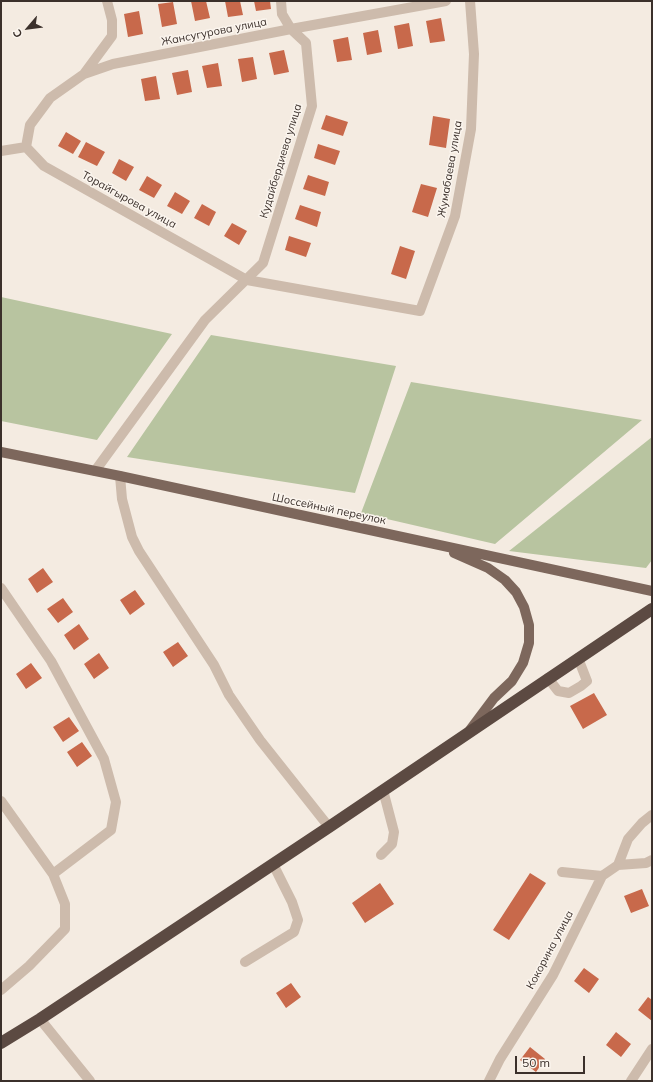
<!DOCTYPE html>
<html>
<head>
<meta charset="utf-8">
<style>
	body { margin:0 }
	#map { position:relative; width:653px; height:1082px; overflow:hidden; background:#f4ebe1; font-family:Mulish,sans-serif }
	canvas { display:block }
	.frame { position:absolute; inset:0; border:2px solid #3b302b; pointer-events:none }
	.north { position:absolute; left:8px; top:8px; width:40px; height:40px; -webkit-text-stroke:3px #fbf5ee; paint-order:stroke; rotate:242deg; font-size:11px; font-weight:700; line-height:16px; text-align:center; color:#3b302b }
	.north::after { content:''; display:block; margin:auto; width:14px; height:18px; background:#3b302b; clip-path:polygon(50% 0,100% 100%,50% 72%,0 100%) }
	.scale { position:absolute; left:515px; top:1056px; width:70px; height:18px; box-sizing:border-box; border:2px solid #3b302b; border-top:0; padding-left:5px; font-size:12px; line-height:14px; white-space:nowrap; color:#3b302b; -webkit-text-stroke:3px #fbf5ee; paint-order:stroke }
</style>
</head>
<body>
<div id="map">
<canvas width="653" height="1082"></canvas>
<div class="frame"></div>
<div class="north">С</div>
<div class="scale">50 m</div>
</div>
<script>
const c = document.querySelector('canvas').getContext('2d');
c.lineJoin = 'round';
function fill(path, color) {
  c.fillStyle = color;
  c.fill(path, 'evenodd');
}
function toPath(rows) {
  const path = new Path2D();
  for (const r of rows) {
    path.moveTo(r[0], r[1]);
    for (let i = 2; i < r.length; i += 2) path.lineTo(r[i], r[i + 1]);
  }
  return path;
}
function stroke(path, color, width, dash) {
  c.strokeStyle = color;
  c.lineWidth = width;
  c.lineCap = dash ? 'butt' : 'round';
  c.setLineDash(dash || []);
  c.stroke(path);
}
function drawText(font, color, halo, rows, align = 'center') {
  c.font = font + ' Mulish,sans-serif';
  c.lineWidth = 3;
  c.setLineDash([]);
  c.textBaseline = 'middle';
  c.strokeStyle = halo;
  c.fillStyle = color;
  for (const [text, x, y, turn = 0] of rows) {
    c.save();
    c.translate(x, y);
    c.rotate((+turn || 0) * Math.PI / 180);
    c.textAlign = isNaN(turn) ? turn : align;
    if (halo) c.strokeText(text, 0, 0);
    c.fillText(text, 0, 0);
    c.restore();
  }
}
const green = toPath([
	[1,297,172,334,97,440,1,421],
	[211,335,396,366,355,493,127,457],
	[411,382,642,420,495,544,361,513],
	[652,437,652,560,646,568,509,551]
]);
const building = toPath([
	[191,1,206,1,210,18,195,21],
	[225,1,240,1,243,15,228,17],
	[254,1,270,1,271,9,256,11],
	[173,2,177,24,162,27,158,4],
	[139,11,143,34,128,37,124,14],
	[441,18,445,41,430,43,426,21],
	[409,23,413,46,398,49,394,26],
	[378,30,382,52,367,55,363,33],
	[348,37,352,60,337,62,333,40],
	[284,50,289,72,274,75,269,53],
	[253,57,257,79,242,82,238,59],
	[218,63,222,86,207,88,202,66],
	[188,70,192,92,177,95,172,73],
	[156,76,160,99,145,101,141,79],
	[326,115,348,122,343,136,321,129],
	[433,116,450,119,446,148,429,145],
	[66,132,81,141,73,154,58,146],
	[86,142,105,152,97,166,78,157],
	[318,144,340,151,335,165,314,158],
	[119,159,134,167,126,181,112,173],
	[308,175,329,182,325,196,303,189],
	[147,176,162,185,154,198,139,190],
	[421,184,437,188,428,217,412,212],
	[175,192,190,201,182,214,167,206],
	[202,204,216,212,209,226,194,218],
	[300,205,321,212,317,227,295,219],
	[232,223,247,231,239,245,224,236],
	[289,236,311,243,306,257,285,250],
	[400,246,415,251,406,279,391,274],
	[43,568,53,582,37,593,28,579],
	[135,590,145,604,130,615,120,600],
	[63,598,73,612,58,623,47,609],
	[79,624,89,639,74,650,64,635],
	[178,642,188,656,173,667,163,652],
	[99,653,109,668,94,679,84,664],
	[31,663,42,678,26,689,16,674],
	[594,693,607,715,583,729,570,706],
	[69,717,79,731,63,742,53,727],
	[82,742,92,756,77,767,67,752],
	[530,873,546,883,509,940,493,930],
	[380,883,394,904,365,923,352,903],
	[642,889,649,906,631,913,624,896],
	[584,968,599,979,589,993,574,981],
	[291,983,301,997,286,1008,276,993],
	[648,997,652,1000,652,1021,638,1010],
	[616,1032,631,1044,621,1057,606,1045],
	[530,1047,545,1059,536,1072,520,1060]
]);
const minor = toPath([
	[84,74,112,36,112,20,107,1],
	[26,147,30,125,50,98,84,74,113,64,291,29,446,1],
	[1,151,26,147,44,166,247,280,420,311,455,216,471,129,474,54,470,1],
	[95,471,205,320,263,263,312,106,306,43,291,29,282,14,281,1],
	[120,476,122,499,132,537,139,551,214,665,229,695,260,740,329,827],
	[1,588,51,661,104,759,116,802,111,830,53,874],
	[548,678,558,691,569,693,581,686,587,681,578,658],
	[1,801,53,874,65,904,65,929,29,966,1,990],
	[381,855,392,844,394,832,383,790],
	[618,865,628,839,642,823,652,815],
	[562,872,602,876],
	[245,962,294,932,298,920,292,902,273,864],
	[40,1019,90,1081],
	[489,1081,500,1059,553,975,602,876,618,865,646,863,652,860],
	[631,1081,652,1049]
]);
const major = toPath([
	[1,452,120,476,652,591],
	[454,553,488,568,505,580,516,592,524,607,529,625,529,643,523,663,512,681,494,698,470,730]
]);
const highway = toPath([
	[1,1043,40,1019,329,827,652,609]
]);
const streetNames = [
	["Жансугурова улица",214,32,-11],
	["Кудайбердиева улица",281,161,-73],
	["Жумабаева улица",450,169,-80],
	["Торайгырова улица",129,200,29],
	["Шоссейный переулок",329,509,12],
	["Кокорина улица",550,950,-62]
];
fill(green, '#b8c4a0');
fill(building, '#c8694b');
stroke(minor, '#cdbbac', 10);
stroke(major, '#7d675c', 10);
stroke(highway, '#5c4a42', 12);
drawText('11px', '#3b302b', '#fbf5ee', streetNames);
</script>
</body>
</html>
